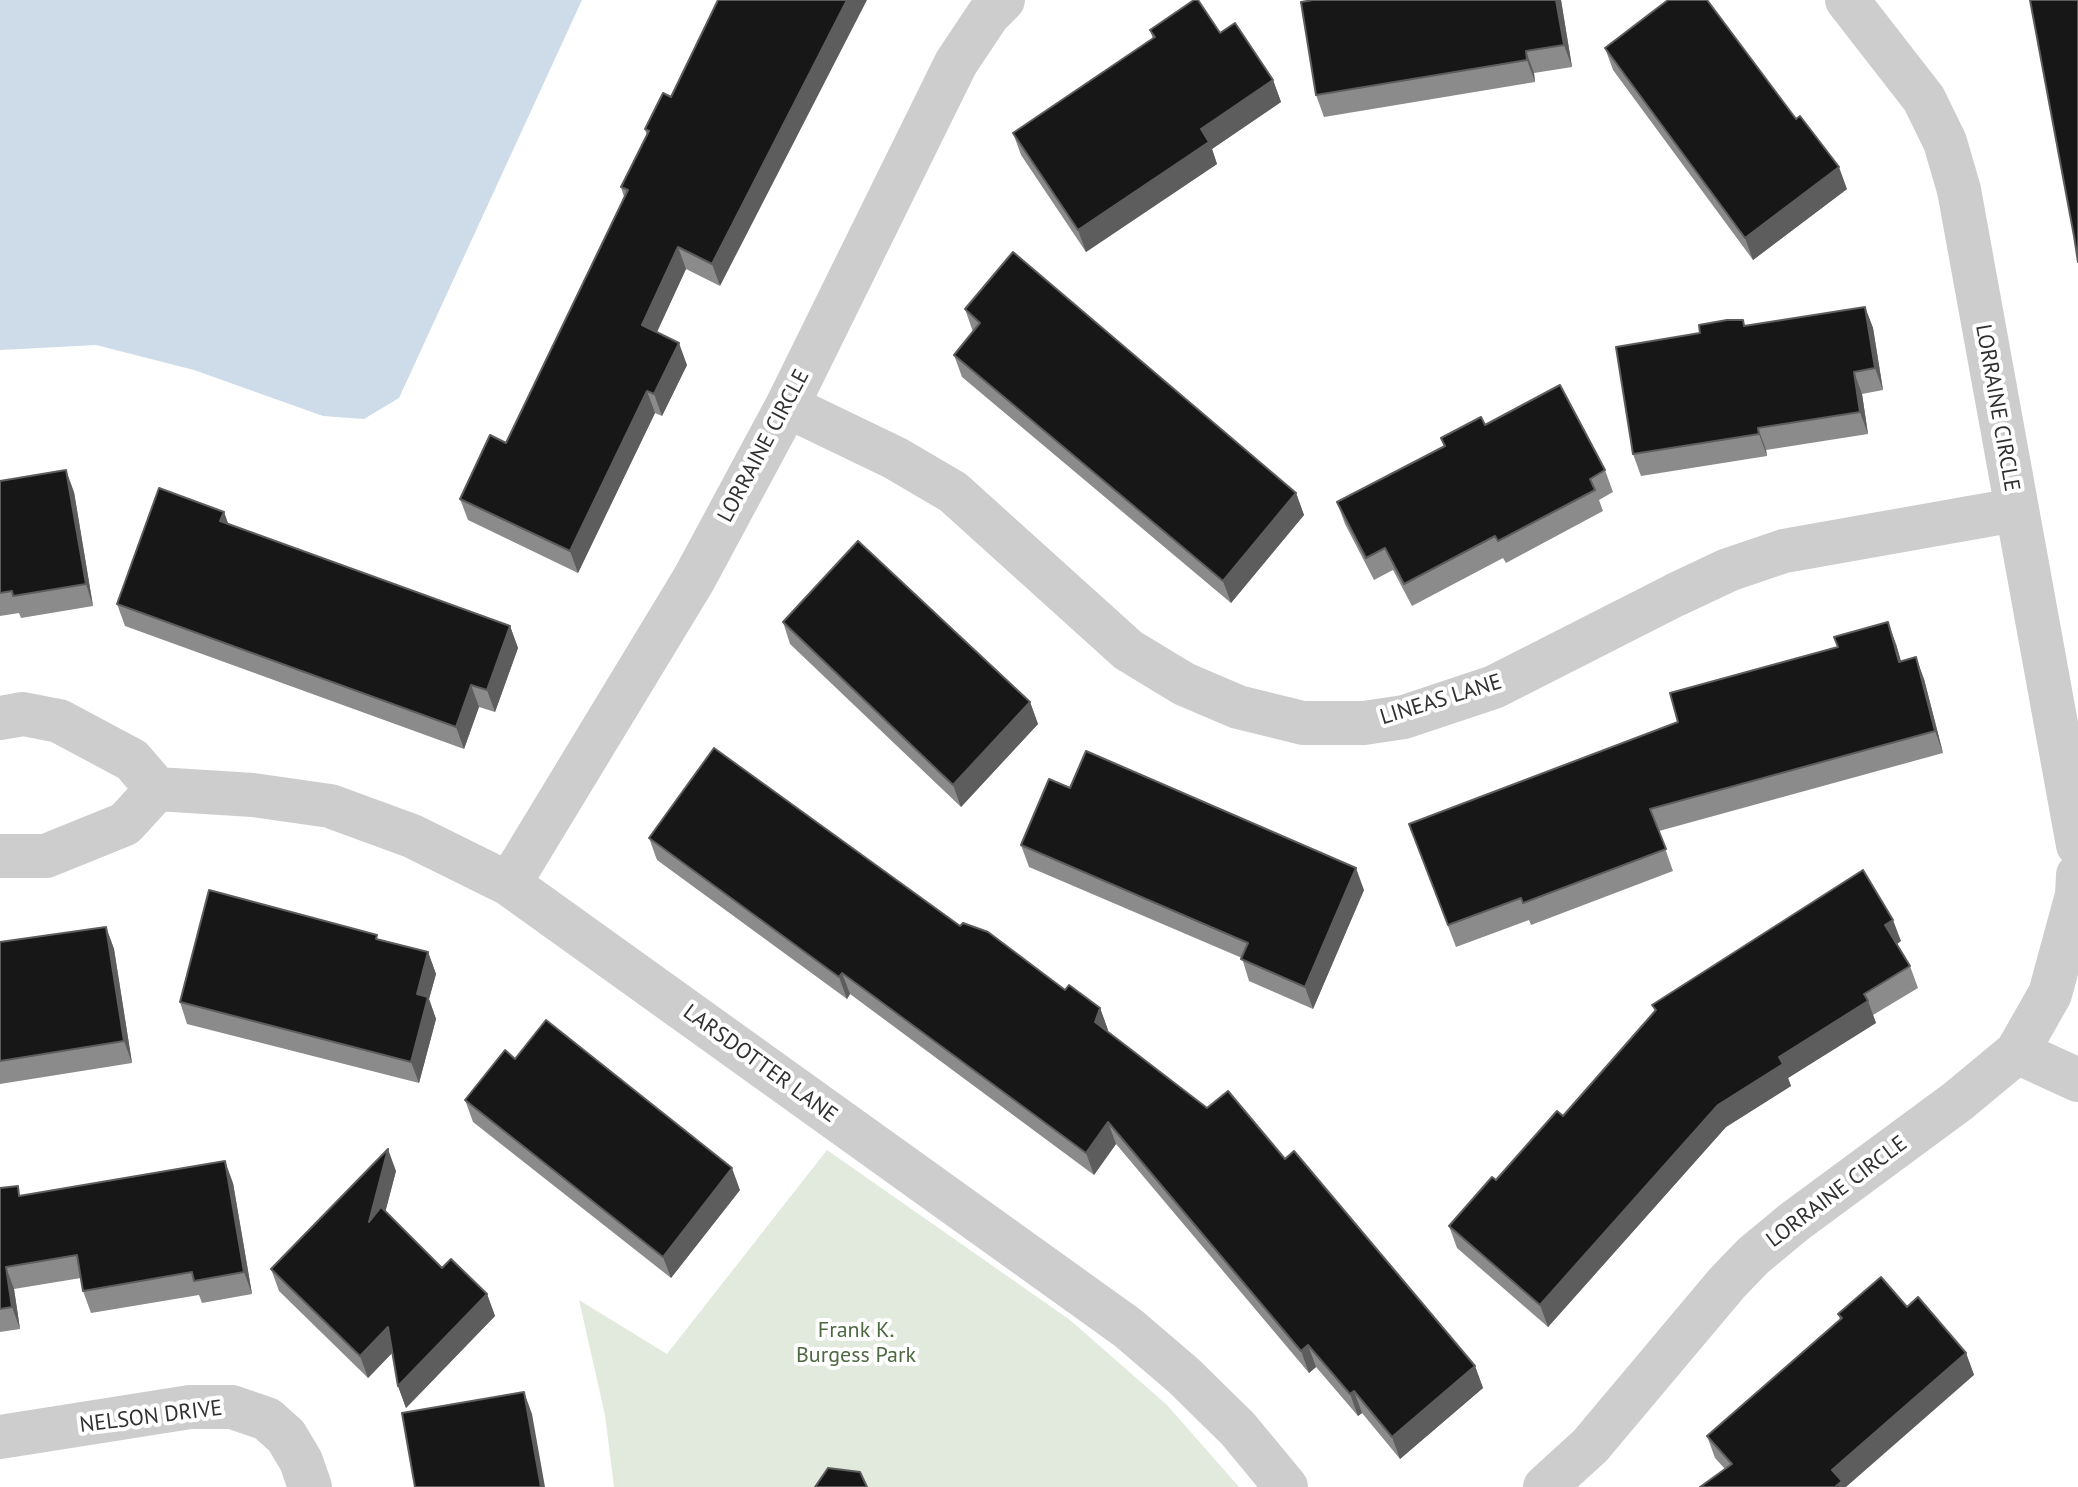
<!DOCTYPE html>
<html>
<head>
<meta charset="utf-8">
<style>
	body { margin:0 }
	canvas { display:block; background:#fff }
</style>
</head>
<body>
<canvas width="2078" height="1487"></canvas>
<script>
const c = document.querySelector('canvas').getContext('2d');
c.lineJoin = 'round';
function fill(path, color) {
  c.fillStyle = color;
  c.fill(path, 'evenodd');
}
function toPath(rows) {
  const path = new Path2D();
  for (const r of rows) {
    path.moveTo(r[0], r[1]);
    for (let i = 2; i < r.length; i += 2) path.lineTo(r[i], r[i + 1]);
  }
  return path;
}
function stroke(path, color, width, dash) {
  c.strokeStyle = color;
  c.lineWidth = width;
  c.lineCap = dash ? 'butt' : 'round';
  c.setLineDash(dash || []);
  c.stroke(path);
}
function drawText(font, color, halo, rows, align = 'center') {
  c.font = font + ' "PT Sans",sans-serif';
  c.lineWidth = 8;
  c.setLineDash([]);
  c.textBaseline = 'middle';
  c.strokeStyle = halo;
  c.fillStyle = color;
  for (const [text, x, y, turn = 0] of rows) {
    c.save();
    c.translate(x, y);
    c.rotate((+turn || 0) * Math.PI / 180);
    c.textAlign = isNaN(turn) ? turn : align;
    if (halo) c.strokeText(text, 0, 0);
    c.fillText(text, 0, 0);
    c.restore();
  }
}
const green = toPath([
	[827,1150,1070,1320,1167,1405,1239,1487,614,1487,605,1415,579,1300,667,1354]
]);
const water = toPath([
	[0,0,582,0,399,398,364,419,323,416,194,370,96,345,0,350]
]);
const minor = toPath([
	[1847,0,1924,99,1945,142,1959,190,2078,845],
	[787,406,895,458,953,492,1128,650,1184,684,1238,707,1303,723,1364,723,1404,717,1494,687,1675,595,1728,570,1784,551,2015,510],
	[0,718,23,714,59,721,132,760,157,789,253,795,330,806,412,836,509,884,1128,1328,1184,1376,1238,1429,1286,1487],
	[0,856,46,856,125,824,157,789],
	[509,884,694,579,787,406,956,63,988,15,1003,0],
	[2017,1052,2078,1080],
	[0,1437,190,1407,232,1407,267,1419,286,1436,301,1461,310,1487],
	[1545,1487,1590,1446,1727,1283,1753,1256,1794,1222,1958,1101,2017,1052,2050,994,2077,895,2078,875]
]);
const wall = toPath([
	[1313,0,1561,0,1572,67,1534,73,1535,82,1324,117,1316,95],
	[1150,30,1220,33,1273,80,1281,102,1212,149,1217,164,1086,252,1021,155,1013,133,1153,39],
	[1605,48,1847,189,1753,260,1613,70],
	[671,97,720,286,686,269,657,332,687,365,662,416,655,413,578,573,468,520,460,499,506,443,624,197,621,187,647,136,645,129],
	[1865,307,1873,328,1883,390,1862,394,1868,434,1766,450,1767,456,1641,476,1633,454,1746,326],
	[965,309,1296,493,1304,515,1231,603,962,377,954,355,973,332],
	[1485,425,1605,470,1613,492,1599,500,1603,511,1506,563,1503,558,1412,606,1393,570,1374,580,1345,524,1337,502,1444,446,1441,438],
	[0,481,74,492,93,606,21,618,19,613,0,616],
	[224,512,228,524,510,626,518,648,495,712,479,707,464,749,125,626,117,604],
	[783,622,1030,702,1038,724,961,807,790,644],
	[1896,644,1901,661,1924,679,1943,753,1659,831,1673,871,1531,925,1529,920,1456,947,1409,824,1678,722],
	[1070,788,1364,890,1313,1009,1249,981,1242,958,1029,867,1021,845],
	[649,838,960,926,1065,990,1100,1008,1108,1030,1107,1031,1207,1108,1285,1159,1475,1366,1483,1388,1400,1459,1362,1413,1358,1416,1316,1367,1309,1373,1116,1144,1094,1175,850,994,847,999,657,860],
	[106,927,114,949,132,1063,0,1084,0,942],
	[379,939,428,952,436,974,429,999,436,1019,419,1083,187,1024,180,1002],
	[1901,941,1897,944,1910,966,1918,988,1873,1015,1876,1023,1788,1078,1791,1086,1726,1127,1548,1327,1457,1248,1449,1226,1563,1116,1655,1011,1652,1005],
	[465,1100,740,1190,671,1278,473,1122],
	[396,1171,385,1212,442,1268,487,1294,495,1316,406,1408,398,1386,392,1353,368,1378,279,1291,271,1269],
	[233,1183,252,1294,202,1303,199,1295,91,1313,83,1291,81,1278,14,1289,20,1329,0,1332,0,1188,21,1196],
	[1907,1307,1966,1353,1974,1375,1725,1469,1715,1458,1707,1436,1840,1319,1838,1314]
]);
const shadedWall = toPath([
	[847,0,867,0,720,286,712,264],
	[1556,0,1561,0,1572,67,1564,45],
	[1526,51,1534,73,1535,82,1527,60],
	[1273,80,1281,102,1212,149,1217,164,1086,252,1078,230,1201,129],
	[1839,167,1847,189,1753,260,1745,238],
	[678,247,686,269,650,347,642,325],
	[1865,307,1873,328,1883,390,1875,368],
	[679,343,687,365,662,416,654,394],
	[1854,372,1862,394,1868,434,1860,412],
	[647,391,655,413,578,573,570,551],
	[1758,428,1766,450,1767,456,1759,434],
	[66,470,74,492,93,606,86,584],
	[1296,493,1304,515,1231,603,1223,581],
	[224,512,232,534,220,521],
	[1888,622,1896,644,1907,683,1899,662],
	[510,626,518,648,495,712,487,690],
	[1916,657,1924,679,1943,753,1935,731],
	[471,685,479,707,464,749,456,727],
	[1030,702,1038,724,961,807,953,785],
	[1356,868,1364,890,1313,1009,1305,987],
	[1893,920,1901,941,1893,947,1885,925],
	[106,927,114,949,132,1063,124,1041],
	[428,952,436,974,429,999,436,1019,419,1083,411,1062,417,994],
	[842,973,850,994,847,999,839,977],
	[1868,1001,1876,1023,1788,1078,1791,1086,1726,1127,1548,1327,1540,1305,1718,1105,1779,1057],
	[1100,1008,1108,1030,1103,1044,1095,1022],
	[1108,1122,1116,1144,1094,1175,1086,1153],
	[388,1149,396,1171,377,1244,369,1222],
	[225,1161,233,1183,252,1294,244,1272],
	[732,1168,740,1190,671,1278,663,1257],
	[6,1267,14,1289,20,1329,12,1307],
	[487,1294,495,1316,406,1408,398,1386],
	[388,1327,396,1349,368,1378,360,1356],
	[1308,1345,1316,1367,1309,1373,1301,1351],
	[1966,1353,1974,1375,1846,1487,1835,1487,1832,1470],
	[1475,1366,1483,1388,1400,1459,1392,1437],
	[1354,1391,1362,1413,1358,1416,1350,1394],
	[524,1392,532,1414,545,1487,541,1487]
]);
const building = toPath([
	[718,0,847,0,712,264,678,247,642,325,679,343,654,394,647,391,570,551,460,499,490,435,506,443,628,190,621,187,649,131,645,129,663,93,671,97,718,0],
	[1194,0,1198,0,1220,33,1235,23,1273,80,1201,129,1209,142,1078,230,1013,133,1155,37,1150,30,1194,0],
	[1313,0,1556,0,1564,45,1526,51,1527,60,1316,95,1301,2,1313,0],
	[1668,0,1707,0,1796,119,1800,116,1839,167,1745,238,1605,48,1668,0],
	[2030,0,2078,0,2078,262,2074,236,2030,0],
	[1013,252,1296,493,1223,581,954,355,980,323,965,309,1013,252],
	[1865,307,1875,368,1854,372,1860,412,1758,428,1759,434,1633,454,1616,347,1700,333,1699,325,1727,320,1743,320,1744,326,1865,307],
	[1560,385,1605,470,1590,479,1595,490,1498,541,1495,536,1404,584,1385,548,1366,558,1337,502,1445,446,1441,438,1481,417,1485,425,1560,385],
	[66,470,86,584,13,596,12,591,0,593,0,481,66,470],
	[159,488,224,512,220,521,510,626,487,690,471,685,456,727,117,604,159,488],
	[858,541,1030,702,953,785,783,622,858,541],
	[1888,622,1899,662,1916,657,1935,731,1650,809,1666,849,1523,903,1521,898,1448,925,1409,824,1678,722,1670,693,1838,647,1834,637,1888,622],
	[714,748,960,926,963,923,988,932,1065,990,1069,985,1100,1008,1095,1022,1207,1108,1228,1091,1285,1159,1294,1151,1475,1366,1392,1437,1354,1391,1350,1394,1308,1345,1301,1351,1108,1122,1086,1153,842,973,839,977,649,838,714,748],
	[1086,751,1356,868,1305,987,1241,959,1248,943,1021,845,1049,779,1070,788,1086,751],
	[1863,870,1893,920,1885,925,1910,966,1864,994,1868,1001,1779,1057,1783,1064,1718,1105,1540,1305,1449,1226,1492,1177,1496,1180,1557,1111,1563,1116,1656,1010,1652,1005,1863,870],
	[209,890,377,935,376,939,428,952,417,994,428,997,411,1062,180,1002,209,890],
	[106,927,124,1041,0,1061,0,942,106,927],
	[546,1020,732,1168,663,1257,465,1100,505,1050,515,1059,546,1020],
	[388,1149,369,1222,381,1207,442,1268,451,1259,487,1294,398,1386,388,1327,360,1356,271,1269,388,1149],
	[225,1161,244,1272,194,1281,192,1272,83,1291,77,1255,6,1267,12,1307,0,1309,0,1188,18,1186,19,1196,225,1161],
	[1881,1277,1907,1307,1918,1297,1966,1353,1832,1470,1842,1481,1835,1487,1700,1487,1732,1464,1707,1436,1842,1318,1838,1314,1881,1277],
	[524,1392,541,1487,415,1487,402,1413,524,1392],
	[828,1468,860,1472,867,1487,815,1487,828,1468]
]);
const streetNames = [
	["LORRAINE CIRCLE",1997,408,80],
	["LORRAINE CIRCLE",764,446,-62],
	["LINEAS LANE",1441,700,-17],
	["LARSDOTTER LANE",760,1064,36],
	["LORRAINE CIRCLE",1837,1192,-37],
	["NELSON DRIVE",151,1417,-7]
];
const parkNames = [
	["Frank K.",856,1331],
	["Burgess Park",856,1356]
];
fill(green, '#e2e9dd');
fill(water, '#cedbe9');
stroke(minor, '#cdcdcd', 44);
fill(wall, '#8b8b8b');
fill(shadedWall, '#5d5d5d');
fill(building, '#171717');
stroke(building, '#5d5d5d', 2);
drawText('22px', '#303030', '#fff', streetNames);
drawText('22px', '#4e6842', '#fff', parkNames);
</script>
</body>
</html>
